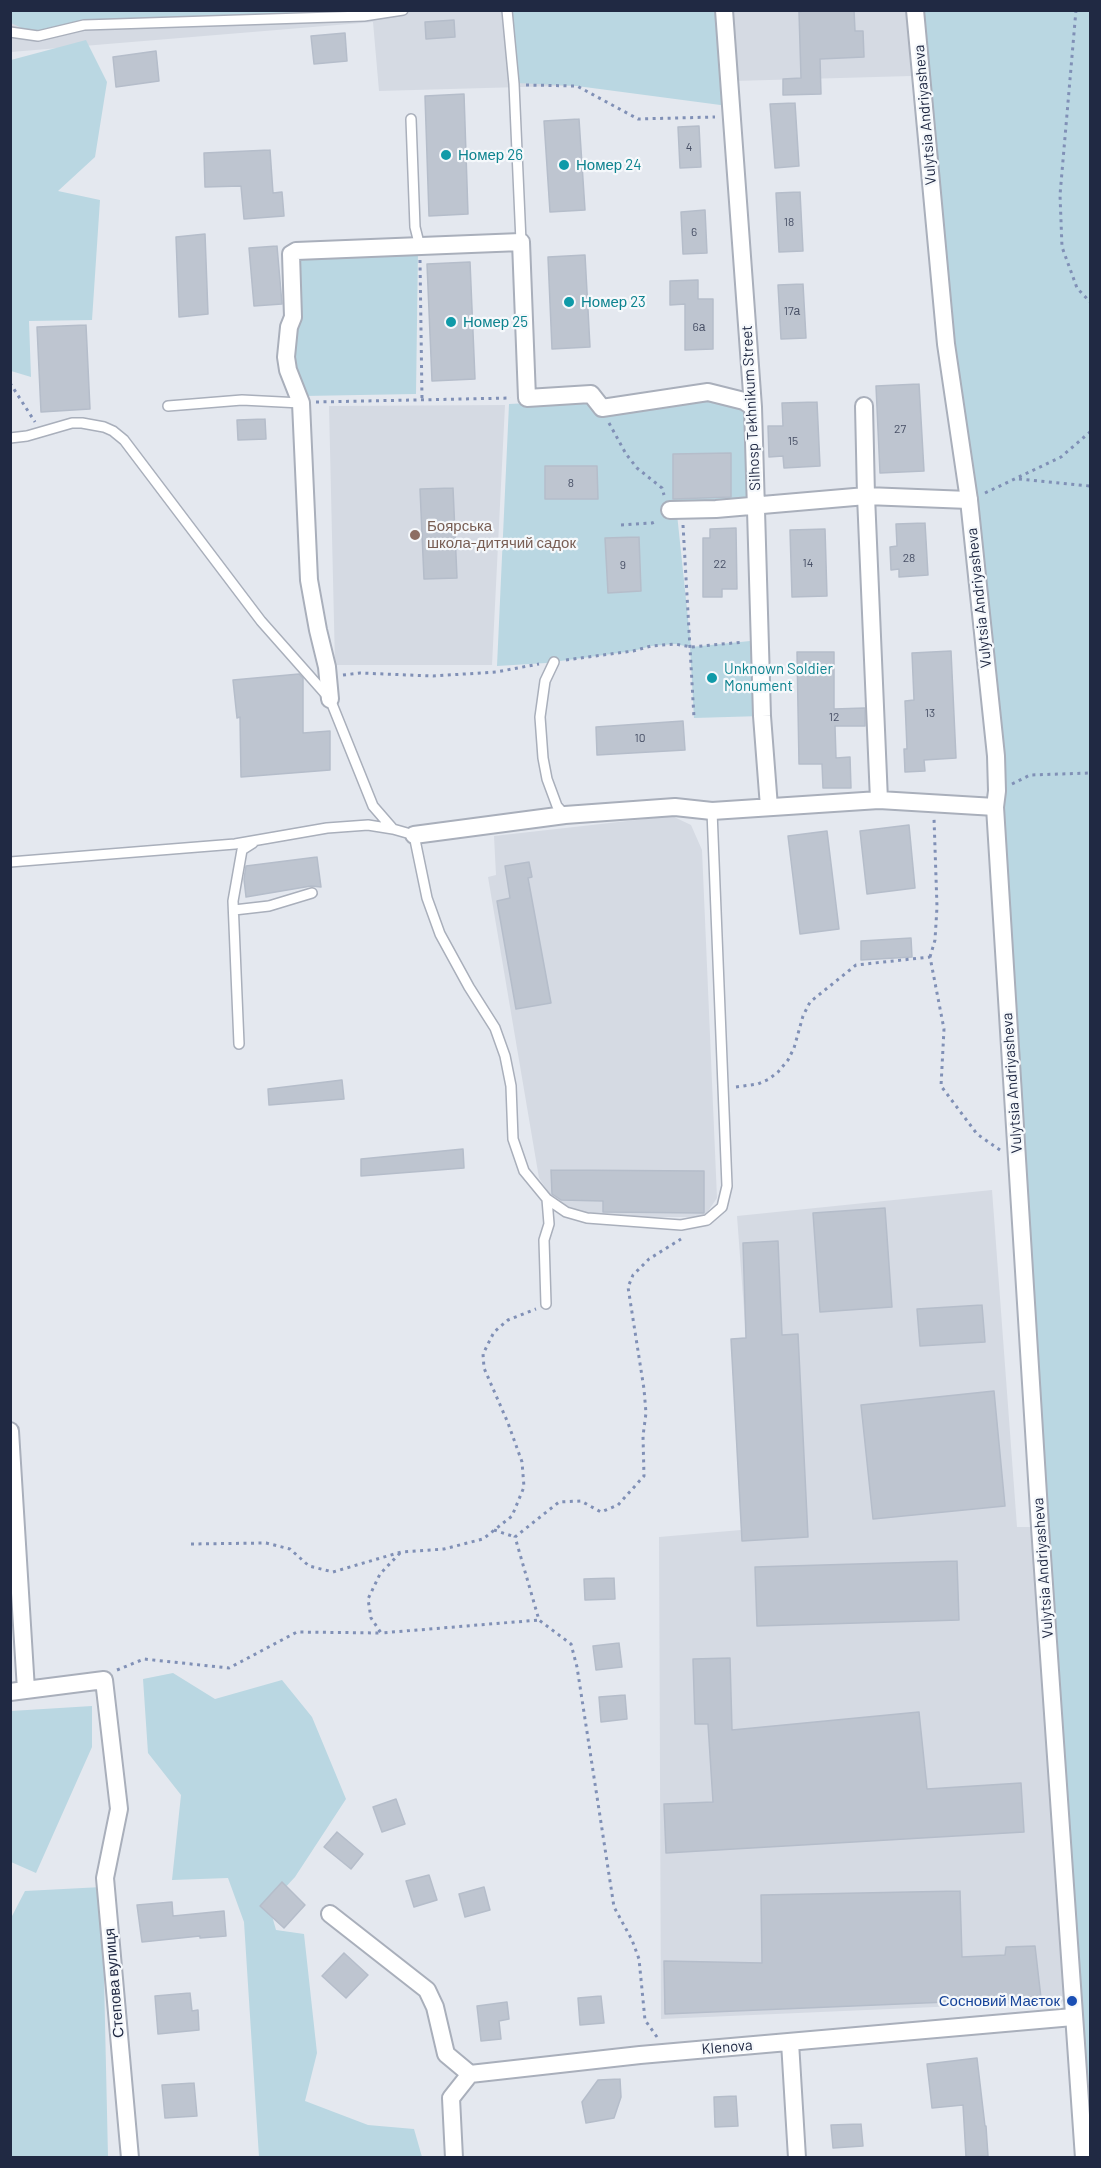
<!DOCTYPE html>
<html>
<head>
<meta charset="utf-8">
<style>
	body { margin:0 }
	#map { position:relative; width:1101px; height:2168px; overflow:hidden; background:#e4e8ef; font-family:Barlow,sans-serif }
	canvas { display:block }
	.frame { position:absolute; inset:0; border:12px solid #202943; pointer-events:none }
</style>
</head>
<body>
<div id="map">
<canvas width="1101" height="2168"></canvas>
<div class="frame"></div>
</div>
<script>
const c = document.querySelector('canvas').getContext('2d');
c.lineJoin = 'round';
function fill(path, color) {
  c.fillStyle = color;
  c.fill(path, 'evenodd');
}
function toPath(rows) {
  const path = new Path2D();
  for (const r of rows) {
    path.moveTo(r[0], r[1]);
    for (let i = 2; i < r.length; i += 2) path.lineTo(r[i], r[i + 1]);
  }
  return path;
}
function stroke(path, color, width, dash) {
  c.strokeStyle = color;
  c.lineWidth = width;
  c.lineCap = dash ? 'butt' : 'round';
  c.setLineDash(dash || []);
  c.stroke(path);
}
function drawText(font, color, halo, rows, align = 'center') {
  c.font = font + ' Barlow,sans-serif';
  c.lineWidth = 4.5;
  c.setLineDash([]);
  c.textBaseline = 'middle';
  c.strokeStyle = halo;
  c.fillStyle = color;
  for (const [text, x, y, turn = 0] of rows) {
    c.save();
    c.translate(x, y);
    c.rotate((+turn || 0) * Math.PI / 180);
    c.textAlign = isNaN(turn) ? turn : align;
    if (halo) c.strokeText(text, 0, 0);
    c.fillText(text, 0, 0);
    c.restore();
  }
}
const built = toPath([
	[11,10,906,10,911,76,379,91,373,22,11,52],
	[505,405,492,665,335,665,329,406],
	[672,816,691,825,702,850,717,1198,704,1217,604,1217,556,1204,539,1178,488,877,496,875,494,836],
	[992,1190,1017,1527,1040,1527,1072,2001,661,2019,659,1537,741,1530,731,1339,746,1337,737,1216]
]);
const green = toPath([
	[11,10,304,11,298,16,30,32,11,23],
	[715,10,723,13,728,106,577,86,517,83,509,11],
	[920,11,1090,11,1090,2157,995,807],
	[86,40,107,82,95,157,58,191,100,200,92,320,29,321,31,377,11,371,11,60],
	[418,251,416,394,304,396,290,362,296,258],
	[708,392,744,401,756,505,677,514,691,647,760,640,762,716,694,718,690,647,675,644,651,646,633,651,546,663,497,666,509,404,591,400,602,408],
	[173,1673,215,1699,282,1680,312,1717,346,1799,295,1877,269,1905,276,1930,304,1934,317,2053,305,2101,368,2125,414,2129,422,2157,259,2157,244,1922,228,1878,172,1880,181,1795,148,1753,143,1679],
	[92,1706,92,1747,36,1873,11,1862,11,1711],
	[102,1887,108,2157,11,2158,11,1918,25,1891]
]);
const building = toPath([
	[806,10,854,10,855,31,863,31,864,57,820,59,821,94,783,95,783,79,801,78,799,12,806,10],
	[454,20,455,37,426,39,425,22,454,20],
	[345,33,347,61,314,64,311,36,345,33],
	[156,51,159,81,116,87,113,57,156,51],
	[464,94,468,214,429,216,425,96,464,94],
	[795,103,799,166,775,168,770,104,795,103],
	[579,119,585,210,550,212,544,121,579,119],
	[699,126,701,167,680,168,678,127,699,126],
	[270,150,273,193,282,192,284,216,244,219,241,186,205,187,204,153,270,150],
	[800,192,803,251,779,252,776,193,800,192],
	[705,210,707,253,683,254,681,212,705,210],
	[205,234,208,314,179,317,176,237,205,234],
	[277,246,282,304,254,306,249,248,277,246],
	[585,255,590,347,552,349,548,257,585,255],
	[470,262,475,379,432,381,427,264,470,262],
	[698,280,698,299,713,299,713,349,685,350,685,304,670,305,670,281,698,280],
	[803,284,806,338,781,339,778,285,803,284],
	[86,325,90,409,41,412,37,327,86,325],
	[919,384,924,471,880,473,876,386,919,384],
	[817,402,820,466,784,468,783,456,769,457,768,426,783,426,782,403,817,402],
	[265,419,266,439,238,440,237,420,265,419],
	[731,453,731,497,673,499,673,454,731,453],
	[545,466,597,466,598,499,545,499,545,466],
	[453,488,457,578,424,579,420,489,453,488],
	[925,523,928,575,899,577,899,569,891,570,890,547,897,546,896,524,925,523],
	[736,528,737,589,722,589,722,597,703,597,703,538,710,538,710,529,736,528],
	[825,529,827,596,792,597,790,530,825,529],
	[639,537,641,591,608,593,605,538,639,537],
	[951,651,956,758,924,760,925,771,905,772,904,749,907,749,905,701,914,700,912,653,951,651],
	[797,652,834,652,834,709,865,708,865,726,835,726,836,758,850,757,851,788,823,788,822,764,799,764,797,652],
	[299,674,303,678,303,733,330,731,330,770,241,777,240,717,237,718,233,680,299,674],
	[683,721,685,750,597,755,596,727,683,721],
	[909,825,915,888,867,894,860,831,909,825],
	[827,831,839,929,800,934,788,836,827,831],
	[317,857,321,887,311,886,246,897,244,879,246,866,317,857],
	[529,862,532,877,528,878,551,1003,516,1009,497,901,510,898,505,866,529,862],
	[911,938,912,957,861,960,861,941,911,938],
	[342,1080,344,1099,269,1105,268,1089,342,1080],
	[463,1149,464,1168,361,1176,361,1159,463,1149],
	[551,1170,704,1171,704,1213,603,1212,603,1201,561,1200,552,1194,551,1170],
	[885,1208,892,1307,820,1312,813,1213,885,1208],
	[778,1241,782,1335,798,1334,808,1537,742,1541,731,1339,746,1338,743,1243,778,1241],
	[982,1305,985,1342,920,1346,917,1309,982,1305],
	[994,1391,1005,1506,873,1519,861,1405,994,1391],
	[957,1561,959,1620,757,1626,755,1567,957,1561],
	[614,1578,615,1599,585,1600,584,1579,614,1578],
	[619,1643,622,1667,596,1670,593,1646,619,1643],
	[730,1658,732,1730,919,1712,927,1789,1021,1783,1024,1832,666,1853,664,1804,713,1802,708,1724,695,1724,693,1659,730,1658],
	[625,1695,627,1719,601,1722,599,1697,625,1695],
	[396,1799,405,1824,382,1832,373,1807,396,1799],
	[337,1832,363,1854,351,1869,324,1847,337,1832],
	[429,1875,437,1900,414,1907,406,1881,429,1875],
	[282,1882,305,1905,284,1928,260,1906,282,1882],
	[484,1887,490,1910,465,1917,459,1894,484,1887],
	[960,1891,962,1957,1005,1955,1006,1947,1035,1946,1041,1998,665,2014,664,1961,762,1963,761,1895,960,1891],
	[172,1902,173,1916,224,1911,226,1936,200,1938,200,1936,142,1942,137,1905,172,1902],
	[344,1953,368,1975,346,1998,322,1976,344,1953],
	[190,1993,192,2011,198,2010,199,2030,158,2034,155,1996,190,1993],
	[601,1996,604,2023,580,2025,578,1998,601,1996],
	[507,2002,509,2019,499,2021,501,2039,481,2041,477,2006,507,2002],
	[977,2058,985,2126,986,2126,988,2156,966,2157,963,2105,932,2108,927,2064,977,2058],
	[620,2079,621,2097,614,2118,586,2123,582,2102,598,2080,620,2079],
	[194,2083,197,2116,165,2118,162,2085,194,2083],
	[736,2096,738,2126,715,2127,714,2097,736,2096],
	[861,2124,863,2146,833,2148,831,2125,861,2124]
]);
const path = toPath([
	[1076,10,1060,195,1062,247,1077,288,1090,302],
	[526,85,577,86,638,119,715,117],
	[420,260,422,399],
	[10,383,35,422],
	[316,402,511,398],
	[609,423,626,454,637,468,662,488,664,495],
	[1019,479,1090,486],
	[985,493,1061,457,1090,432],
	[621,525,652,523,657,521],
	[683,525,694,718],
	[566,660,633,651,651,646,675,644,691,647,744,642],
	[343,675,360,673,433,676,496,672,539,664],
	[1012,784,1030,775,1090,773],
	[930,957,935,940,937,907,934,818],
	[736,1087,758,1084,769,1079,778,1072,788,1060,794,1048,803,1016,810,1002,856,965,930,957,944,1029,941,1086,977,1134,1000,1150],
	[494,1530,515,1537],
	[191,1544,266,1543,290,1549,309,1566,333,1572,401,1552,444,1549,483,1539,512,1516,524,1487,522,1462,508,1423,484,1368,483,1354,494,1332,508,1320,536,1309],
	[400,1553,380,1574,368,1599,371,1618,381,1633,539,1620],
	[117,1670,144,1659,229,1668,297,1632,381,1633],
	[657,2037,645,2020,639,1959,632,1940,614,1907,577,1667,571,1644,539,1620,515,1537,559,1502,581,1501,601,1512,618,1505,644,1476,643,1436,646,1413,644,1389,628,1287,633,1275,649,1259,681,1239]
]);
const service = toPath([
	[507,10,514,84,521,242],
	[10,32,38,36,84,25,364,16,403,10],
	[411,119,415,227,420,247],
	[168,406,242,400,301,403],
	[10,438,27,436,72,423,82,423,104,427,113,431,124,440,261,621,330,699,373,806,393,829,414,835,427,898,440,934,469,987,495,1028,505,1056,511,1086,513,1139,524,1171,547,1199,566,1212,587,1218,681,1225,707,1220,722,1207,727,1186,712,811],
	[554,662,545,681,540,717,543,758,547,779,557,806,565,815],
	[10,862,235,844,327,828,368,825,393,829],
	[234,910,269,906,312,893],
	[239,1044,233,901,242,850,253,843],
	[546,1304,544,1240,549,1224,547,1199]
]);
const minor = toPath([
	[724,10,753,407,762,716,769,807],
	[864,406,866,496,879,800],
	[670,510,716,509,866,496,969,500],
	[330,699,327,667,318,630,309,580,301,403,288,370,286,357,289,327,293,317,291,254,296,251,521,242,527,398,591,394,602,408,708,392,744,401,753,407],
	[414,835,565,815,675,807,712,811,879,800,995,807],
	[10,1431,26,1690],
	[10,1692,104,1680,119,1809,105,1878,130,2158],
	[330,1914,427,1990,435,2007,446,2054,470,2074],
	[790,2042,797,2158],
	[454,2158,451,2098,470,2074,640,2055,1073,2017]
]);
const tertiary = toPath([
	[915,10,946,344,969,500,996,756,997,791,995,807,1040,1527,1084,2158]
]);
const markers = [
	[446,155,6,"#0f9aa8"],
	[564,165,6,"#0f9aa8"],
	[569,302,6,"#0f9aa8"],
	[451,322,6,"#0f9aa8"],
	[415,535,6,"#8d6e63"],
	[712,678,6,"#0f9aa8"],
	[1072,2001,6,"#1a4fb4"]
];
const numberNames = [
	["4",689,147],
	["18",789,222],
	["6",694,232],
	["17а",792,311],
	["6а",699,327],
	["27",900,429],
	["15",793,441],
	["8",571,483],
	["28",909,558],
	["14",808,563],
	["22",720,564],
	["9",623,565],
	["13",930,713],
	["12",834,717],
	["10",640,738]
];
const streetNames = [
	["Vulytsia Andriyasheva",925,115,-95],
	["Silhosp Tekhnikum Street",751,408,-93],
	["Vulytsia Andriyasheva",979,598,-96],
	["Vulytsia Andriyasheva",1012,1083,-94],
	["Vulytsia Andriyasheva",1043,1568,-94],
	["Степова вулиця",114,1983,-95],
	["Klenova",727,2047,-5]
];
const cultureNames = [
	["Номер 26",458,155],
	["Номер 24",576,165],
	["Номер 23",581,302],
	["Номер 25",463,322],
	["Unknown Soldier",724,669],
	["Monument",724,686]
];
const educationNames = [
	["Боярська",427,526],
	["школа-дитячий садок",427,543]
];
const transitNames = [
	["Сосновий Маєток",1060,2001]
];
fill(built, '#d5dae3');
fill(green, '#bad7e2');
fill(building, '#bec5d0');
stroke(building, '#b5bdca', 1.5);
stroke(service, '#a9afbb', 12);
stroke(minor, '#a9afbb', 20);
stroke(tertiary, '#a9afbb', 20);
stroke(path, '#8090b6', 3, [3, 4.5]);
stroke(service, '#fff', 9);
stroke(minor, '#fff', 16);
stroke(tertiary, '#fff', 16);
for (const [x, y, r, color] of markers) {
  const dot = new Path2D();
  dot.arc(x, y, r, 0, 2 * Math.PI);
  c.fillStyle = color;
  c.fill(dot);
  stroke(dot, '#f5f8fb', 2);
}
drawText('12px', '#485066', null, numberNames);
drawText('15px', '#202943', '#f5f8fb', streetNames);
drawText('15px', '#0d838f', '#f5f8fb', cultureNames, 'left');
drawText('15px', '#785e54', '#f5f8fb', educationNames, 'left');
drawText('15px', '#164399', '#f5f8fb', transitNames, 'right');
</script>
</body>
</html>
